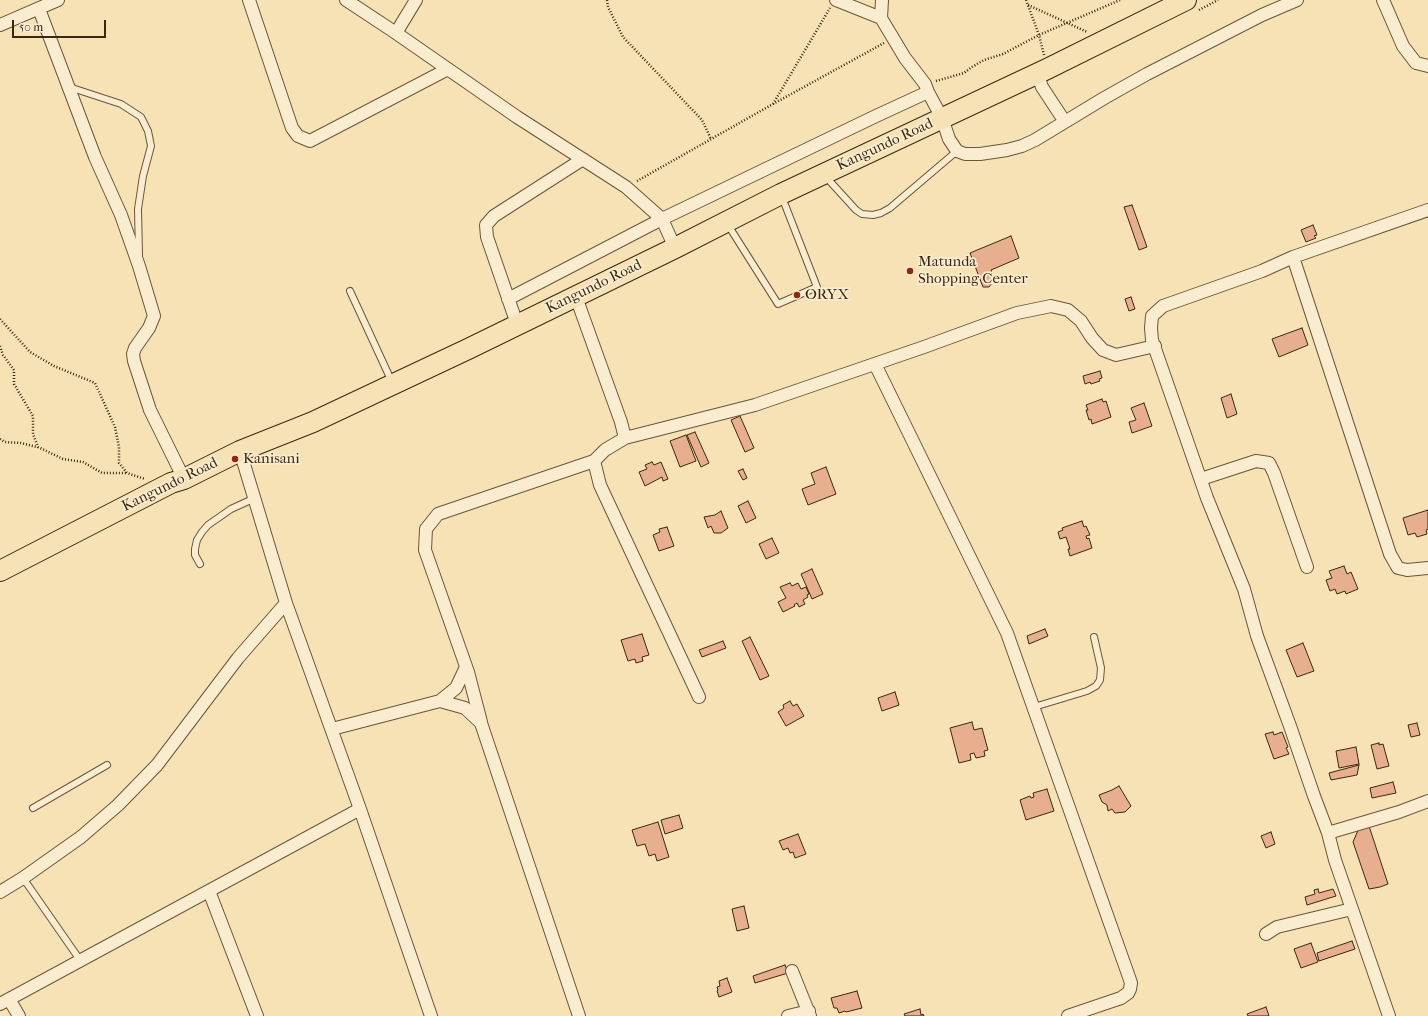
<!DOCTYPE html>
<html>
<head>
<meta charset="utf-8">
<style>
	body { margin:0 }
	#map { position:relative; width:1428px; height:1016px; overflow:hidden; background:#f6e2b5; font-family:"IM FELL French Canon",serif }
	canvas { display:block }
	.scale { position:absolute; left:12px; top:20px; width:94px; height:18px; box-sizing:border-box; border:2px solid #3b2711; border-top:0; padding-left:5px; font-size:12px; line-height:14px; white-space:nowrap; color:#3b2711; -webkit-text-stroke:3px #f9eccf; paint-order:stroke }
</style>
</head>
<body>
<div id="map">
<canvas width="1428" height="1016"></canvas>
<div class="scale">50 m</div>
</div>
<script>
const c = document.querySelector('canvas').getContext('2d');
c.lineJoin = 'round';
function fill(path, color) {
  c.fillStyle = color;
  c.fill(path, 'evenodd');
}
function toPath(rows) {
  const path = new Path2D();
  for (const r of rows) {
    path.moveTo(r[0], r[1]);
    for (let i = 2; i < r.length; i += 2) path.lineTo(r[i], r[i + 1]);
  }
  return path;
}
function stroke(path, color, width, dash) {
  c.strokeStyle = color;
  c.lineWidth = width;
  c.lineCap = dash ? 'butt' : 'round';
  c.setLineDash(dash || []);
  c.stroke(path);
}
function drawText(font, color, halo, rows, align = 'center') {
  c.font = font + ' "IM FELL French Canon",serif';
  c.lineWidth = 3.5;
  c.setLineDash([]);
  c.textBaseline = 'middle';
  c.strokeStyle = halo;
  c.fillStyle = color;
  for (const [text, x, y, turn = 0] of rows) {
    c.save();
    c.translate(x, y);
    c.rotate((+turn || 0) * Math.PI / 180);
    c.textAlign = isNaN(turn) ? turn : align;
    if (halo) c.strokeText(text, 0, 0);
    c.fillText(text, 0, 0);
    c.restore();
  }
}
const building = toPath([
	[1132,205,1147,247,1139,250,1124,207,1132,205],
	[1313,225,1317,235,1314,236,1316,238,1306,242,1301,230,1313,225],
	[1011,236,1019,258,991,270,994,280,989,287,983,287,970,253,1011,236],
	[1131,297,1135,309,1129,311,1125,299,1131,297],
	[1302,328,1308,345,1279,357,1272,339,1302,328],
	[1100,371,1102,378,1099,379,1100,381,1091,384,1090,382,1085,384,1083,376,1100,371],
	[1231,394,1237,414,1227,418,1221,398,1231,394],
	[1102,399,1103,402,1106,401,1111,417,1092,424,1091,419,1089,420,1086,410,1088,410,1086,405,1102,399],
	[1144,403,1152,426,1132,433,1129,422,1136,420,1131,408,1144,403],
	[740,416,754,448,745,452,731,420,740,416],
	[695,432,709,463,701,467,687,435,695,432],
	[686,435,696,461,680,467,670,441,686,435],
	[652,462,654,465,661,462,668,479,663,481,662,477,645,486,639,472,647,469,645,465,652,462],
	[826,467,836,494,808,505,802,489,815,484,811,473,826,467],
	[743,469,747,478,743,480,738,471,743,469],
	[748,501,756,518,746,523,738,506,748,501],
	[1428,510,1428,529,1426,530,1427,534,1417,537,1415,533,1408,535,1403,518,1428,510],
	[721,511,728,528,721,533,714,533,711,526,708,528,704,517,715,515,721,511],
	[1082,521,1084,527,1086,526,1090,535,1086,536,1087,539,1089,538,1092,548,1070,556,1068,549,1070,549,1066,537,1060,539,1058,532,1063,530,1062,528,1082,521],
	[667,527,674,546,659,551,653,535,660,532,659,529,667,527],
	[772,538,779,553,766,559,759,544,772,538],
	[1344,566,1347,574,1351,572,1358,589,1346,594,1345,591,1337,594,1335,589,1330,591,1326,580,1332,578,1329,571,1344,566],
	[812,569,823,594,812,599,801,574,812,569],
	[790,583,792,586,798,583,801,589,806,587,809,594,807,595,808,597,803,600,805,604,799,607,797,603,794,605,795,606,783,612,778,602,786,598,780,587,790,583],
	[1045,629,1048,636,1029,644,1027,636,1045,629],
	[642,634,649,655,642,657,643,661,636,663,635,659,628,661,621,640,642,634],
	[750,637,769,676,760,680,742,641,750,637],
	[723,641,726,648,702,657,699,650,723,641],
	[1303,643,1314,671,1297,677,1286,650,1303,643],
	[895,692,899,705,882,711,878,698,895,692],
	[790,701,793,706,797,704,804,716,786,726,778,712,784,708,783,705,790,701],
	[972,722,974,730,982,728,988,750,984,751,985,756,976,758,974,753,970,754,971,760,959,763,950,728,972,722],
	[1417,723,1420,735,1411,737,1408,725,1417,723],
	[1273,732,1274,735,1282,732,1288,747,1286,748,1289,754,1274,759,1265,734,1273,732],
	[1379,743,1379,745,1383,744,1389,766,1377,769,1371,745,1379,743],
	[1356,747,1359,764,1339,768,1336,751,1356,747],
	[1359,765,1357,775,1331,780,1329,773,1359,765],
	[1393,782,1396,793,1372,798,1370,788,1393,782],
	[1119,786,1131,806,1125,812,1115,813,1112,809,1108,811,1107,805,1102,802,1099,795,1112,790,1119,786],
	[1047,789,1054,811,1026,820,1020,800,1030,796,1031,798,1034,797,1033,793,1047,789],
	[679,815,683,828,665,834,661,820,679,815],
	[658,822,669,857,657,861,655,854,649,856,645,844,637,846,632,830,658,822],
	[1369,826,1388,884,1380,887,1369,889,1353,842,1359,828,1369,826],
	[1271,832,1275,844,1266,848,1261,836,1271,832],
	[798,834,806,854,795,858,793,852,790,853,788,848,783,850,779,841,798,834],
	[1318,889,1319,893,1333,889,1336,896,1307,905,1305,897,1315,894,1314,890,1318,889],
	[744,906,749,928,737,931,732,909,744,906],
	[1352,941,1355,949,1319,961,1317,953,1352,941],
	[1311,943,1318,962,1301,968,1294,949,1311,943],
	[785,965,788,973,755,983,753,976,785,965],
	[727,978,732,992,719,997,717,991,718,990,717,987,720,986,719,981,727,978],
	[857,991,862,1008,846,1012,845,1011,839,1013,837,1008,834,1008,831,998,857,991],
	[1266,1007,1269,1016,1248,1016,1247,1014,1266,1007],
	[920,1009,921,1015,923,1014,924,1016,905,1016,904,1014,920,1009]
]);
const path = toPath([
	[607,0,608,7,623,37,702,120,711,139],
	[1026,0,1039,35,1044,55],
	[1028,5,1087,32],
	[1199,10,1218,0],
	[936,81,964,73,972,67,984,60,1003,54,1039,35,1120,0],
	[773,104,830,8],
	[637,181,773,104,884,43],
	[0,319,30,352,54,366,95,383,115,427,119,447,119,463,127,473,145,479],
	[0,346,3,355,14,370,14,384,33,416,33,434,38,447,63,459,83,462,102,473,127,473],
	[0,439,5,442,21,443,37,447]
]);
const service = toPath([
	[69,87,121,104,141,117,148,131,151,146,143,176,138,209,139,255],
	[826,177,856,210,862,214,873,215,881,213,890,208,957,151],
	[728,225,778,304,817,287,782,197],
	[350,291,392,382],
	[200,564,195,555,195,549,197,540,202,532,208,525,231,509,255,498],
	[1034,707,1087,691,1096,686,1100,680,1101,668,1094,637],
	[33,808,107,765],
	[23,878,80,960]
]);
const minor = toPath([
	[249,0,292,128,298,136,310,141,448,69],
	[346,0,396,33,517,117,626,187,662,219,508,299],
	[836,0,881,18],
	[1383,0,1403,46,1416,63,1428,66],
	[39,9,95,157,121,215,139,266,154,316,149,328,135,348,133,354,134,361,150,410,184,479],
	[0,25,58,0],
	[396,33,416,0],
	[1037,73,1042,87,1065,122],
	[928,92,942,118,949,139,957,151,965,154,980,154,1007,150,1022,146,1035,140,1106,97,1147,74,1262,15,1297,0],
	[675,248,662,219,876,116,928,92,925,84,905,58,881,18,882,0],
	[1293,257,1390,554,1398,568,1407,570,1428,568],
	[576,297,621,422,625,438],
	[517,324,487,237,486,225,494,216,583,159],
	[875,364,1007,633,1129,977,1131,983,1130,989,1128,993,1121,998,1068,1016],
	[240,451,286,603,360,809,431,1016],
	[1201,479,1256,461,1269,463,1274,473,1307,567],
	[699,697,600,485,594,461,605,450,625,438,755,405,924,347,1017,313,1051,306,1068,310,1081,321,1092,338,1103,350,1116,355,1155,346],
	[440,701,456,688,466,667],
	[481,722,468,672,425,550,426,529,438,514,594,461],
	[332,729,440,701,465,708,481,723,579,1016],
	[1328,833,1314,796,1290,726,1257,636,1244,589,1207,498,1152,340,1151,328,1152,316,1163,306,1262,271,1293,257,1428,210],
	[209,891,257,1016],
	[0,892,23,878,81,837,118,805,157,765,238,658,286,603],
	[1266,934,1277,927,1352,909],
	[792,971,810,1016],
	[9,999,19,1016],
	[0,1004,360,809],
	[788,1016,809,1011],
	[1389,1016,1335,860,1328,833,1399,812,1428,801]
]);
const trunk = toPath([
	[0,571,171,483,184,479,240,451,313,422,468,349,675,248,781,194,1047,69,1186,0]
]);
const markers = [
	[910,271,4,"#8f2418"],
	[797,295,4,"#8f2418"],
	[235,459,4,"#8f2418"]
];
const streetNames = [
	["Kangundo Road",885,145,-25],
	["Kangundo Road",594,287,-26],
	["Kangundo Road",170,485,-26]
];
const poiNames = [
	["Matunda",918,262],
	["Shopping Center",918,279],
	["ORYX",805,295],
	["Kanisani",243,459]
];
fill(building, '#e8af8f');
stroke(building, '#3b2711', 1);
stroke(service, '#6a563a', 8);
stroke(minor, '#6a563a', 14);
stroke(trunk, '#3b2711', 22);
stroke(path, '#3b2711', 2.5, [1, 2]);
stroke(service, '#f9eccf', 6);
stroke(minor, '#f9eccf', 12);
stroke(trunk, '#f6e2b5', 20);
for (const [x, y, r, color] of markers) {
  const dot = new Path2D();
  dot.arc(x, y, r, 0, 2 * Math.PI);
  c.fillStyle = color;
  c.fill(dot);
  stroke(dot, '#f9eccf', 1.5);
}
drawText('15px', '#3b2711', '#f9eccf', streetNames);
drawText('15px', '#3b2711', '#f9eccf', poiNames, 'left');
</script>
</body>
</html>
